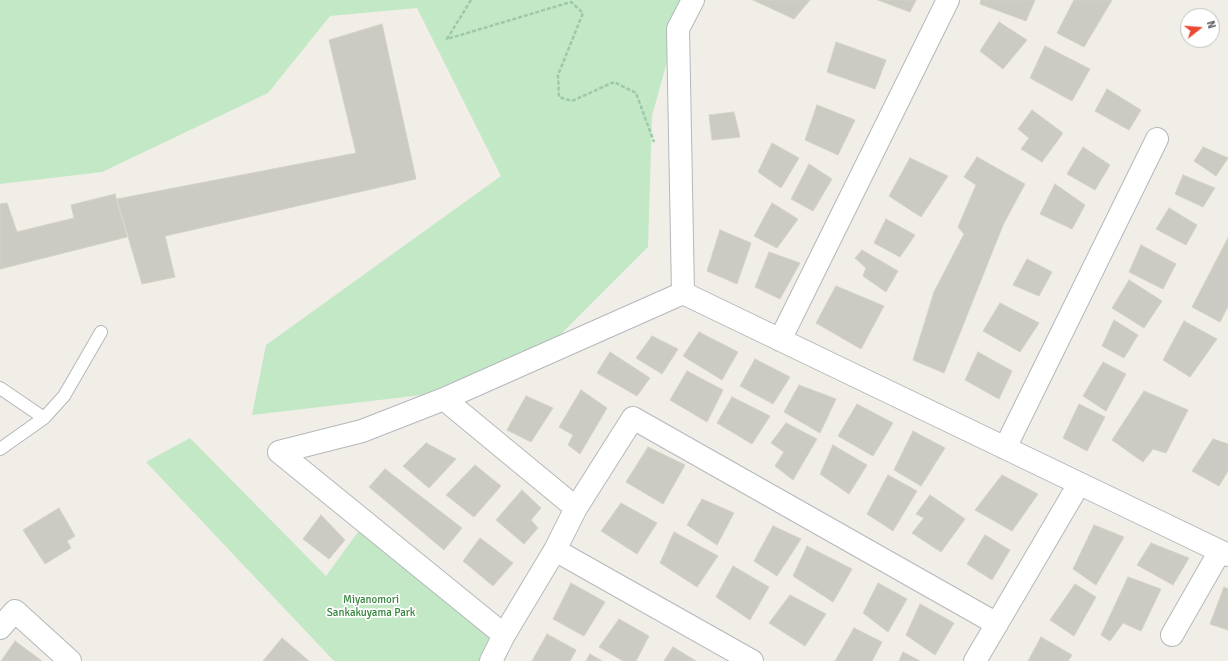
<!DOCTYPE html>
<html>
<head>
<meta charset="utf-8">
<style>
	body { margin:0 }
	#map { position:relative; width:1228px; height:661px; overflow:hidden; background:#f0eee7; font-family:Signika,sans-serif }
	canvas { display:block }
	.north { position:absolute; left:1180px; top:8px; width:40px; height:40px; box-sizing:border-box; background:#fff; border:1px solid #bfc0c2; border-radius:50%; rotate:73deg; font-size:11px; font-weight:700; line-height:16px; text-align:center; color:#5e6267 }
	.north::after { content:''; display:block; margin:auto; width:14px; height:18px; background:#ea4832; clip-path:polygon(50% 0,100% 100%,50% 72%,0 100%) }
</style>
</head>
<body>
<div id="map">
<canvas width="1228" height="661"></canvas>
<div class="north">N</div>
</div>
<script>
const c = document.querySelector('canvas').getContext('2d');
c.lineJoin = 'round';
function fill(path, color) {
  c.fillStyle = color;
  c.fill(path, 'evenodd');
}
function toPath(rows) {
  const path = new Path2D();
  for (const r of rows) {
    path.moveTo(r[0], r[1]);
    for (let i = 2; i < r.length; i += 2) path.lineTo(r[i], r[i + 1]);
  }
  return path;
}
function stroke(path, color, width, dash) {
  c.strokeStyle = color;
  c.lineWidth = width;
  c.lineCap = dash ? 'butt' : 'round';
  c.setLineDash(dash || []);
  c.stroke(path);
}
function drawText(font, color, halo, rows, align = 'center') {
  c.font = font + ' Signika,sans-serif';
  c.lineWidth = 3.5;
  c.setLineDash([]);
  c.textBaseline = 'middle';
  c.strokeStyle = halo;
  c.fillStyle = color;
  for (const [text, x, y, turn = 0] of rows) {
    c.save();
    c.translate(x, y);
    c.rotate((+turn || 0) * Math.PI / 180);
    c.textAlign = isNaN(turn) ? turn : align;
    if (halo) c.strokeText(text, 0, 0);
    c.fillText(text, 0, 0);
    c.restore();
  }
}
const green = toPath([
	[0,0,684,0,652,116,648,247,555,340,422,395,252,415,266,345,501,176,417,8,330,16,268,93,102,172,0,184],
	[190,438,326,576,361,528,494,636,481,661,334,661,146,462]
]);
const building = toPath([
	[753,0,810,0,794,19,753,0],
	[878,0,916,0,910,12,878,0],
	[981,0,1035,0,1026,21,980,4,981,0],
	[1074,0,1112,0,1084,47,1057,33,1074,0],
	[999,22,1027,40,1003,69,980,51,999,22],
	[382,24,416,179,165,236,175,277,142,284,117,199,356,153,329,40,382,24],
	[836,42,886,60,875,89,827,72,836,42],
	[1045,46,1090,69,1072,101,1030,78,1045,46],
	[1107,89,1141,110,1129,130,1095,111,1107,89],
	[817,105,855,120,838,155,805,140,817,105],
	[1032,110,1063,133,1042,162,1021,149,1029,138,1018,129,1032,110],
	[734,112,740,137,712,140,709,115,734,112],
	[772,143,799,158,781,188,758,172,772,143],
	[1083,147,1110,165,1095,190,1067,174,1083,147],
	[1203,147,1228,158,1216,176,1194,161,1203,147],
	[977,157,1025,184,1003,225,944,373,913,360,934,292,964,234,958,227,976,185,964,177,977,157],
	[910,158,948,176,921,217,889,196,910,158],
	[809,164,832,179,813,211,791,199,809,164],
	[1183,175,1215,188,1203,207,1175,194,1183,175],
	[1055,184,1085,205,1072,229,1040,214,1055,184],
	[115,194,127,237,0,269,0,204,7,203,17,232,74,218,71,205,115,194],
	[772,203,798,219,777,248,754,236,772,203],
	[1169,208,1197,225,1186,245,1156,229,1169,208],
	[886,219,915,235,900,257,874,243,886,219],
	[720,230,751,243,737,284,707,271,720,230],
	[1228,238,1228,306,1220,322,1192,307,1228,238],
	[1141,245,1176,264,1163,289,1129,272,1141,245],
	[862,250,898,271,886,292,863,276,866,268,855,258,862,250],
	[769,252,800,263,780,299,755,287,769,252],
	[1027,259,1052,272,1039,296,1013,285,1027,259],
	[1129,280,1162,301,1144,328,1112,308,1129,280],
	[836,286,884,306,861,349,816,323,836,286],
	[1000,303,1039,323,1020,352,983,331,1000,303],
	[1114,320,1138,335,1124,358,1102,346,1114,320],
	[1184,321,1217,339,1190,377,1163,360,1184,321],
	[699,332,738,352,722,380,683,356,699,332],
	[652,336,678,349,662,374,636,358,652,336],
	[610,352,650,378,637,396,597,373,610,352],
	[978,352,1012,371,999,399,965,380,978,352],
	[755,359,790,377,773,404,740,386,755,359],
	[1103,362,1126,374,1106,411,1083,396,1103,362],
	[687,371,723,390,707,422,670,400,687,371],
	[799,385,836,399,820,433,784,412,799,385],
	[581,390,607,408,580,454,568,445,573,435,559,427,581,390],
	[1144,391,1188,410,1166,453,1153,449,1143,462,1112,440,1144,391],
	[526,396,553,408,531,442,507,430,526,396],
	[732,397,770,416,752,444,717,423,732,397],
	[857,404,893,423,873,456,838,436,857,404],
	[1079,404,1105,417,1087,451,1063,438,1079,404],
	[786,423,817,439,793,480,775,466,784,452,771,443,786,423],
	[913,431,945,448,921,486,894,470,913,431],
	[1213,439,1228,444,1228,471,1219,486,1192,471,1213,439],
	[426,443,456,459,429,488,403,466,426,443],
	[833,445,867,465,849,494,820,474,833,445],
	[648,447,685,465,663,504,626,482,648,447],
	[475,465,501,486,474,517,446,495,475,465],
	[385,469,462,528,444,550,369,487,385,469],
	[888,475,917,491,893,531,867,514,888,475],
	[1002,475,1038,494,1012,531,975,510,1002,475],
	[522,490,541,508,531,520,538,528,524,544,496,520,522,490],
	[930,495,965,519,941,552,912,533,924,518,916,514,930,495],
	[702,499,734,513,717,545,687,525,702,499],
	[621,503,657,523,637,554,601,531,621,503],
	[59,508,75,536,67,541,71,548,45,564,23,530,59,508],
	[321,515,345,540,329,559,303,539,321,515],
	[1094,525,1124,537,1096,585,1073,569,1094,525],
	[773,526,801,539,777,576,754,561,773,526],
	[674,532,718,556,697,587,660,563,674,532],
	[985,535,1010,550,992,580,967,564,985,535],
	[480,538,513,563,493,586,463,561,480,538],
	[1151,543,1189,558,1173,585,1137,565,1151,543],
	[807,546,852,569,833,602,793,576,807,546],
	[733,566,769,587,750,620,716,597,733,566],
	[1128,577,1161,589,1141,631,1123,623,1110,641,1101,635,1128,577],
	[571,583,605,602,584,636,553,619,571,583],
	[878,583,907,599,888,632,863,613,878,583],
	[1075,584,1096,597,1074,636,1050,620,1075,584],
	[1224,587,1228,589,1228,630,1210,624,1224,587],
	[790,595,826,614,805,646,769,623,790,595],
	[920,604,954,623,935,655,906,635,920,604],
	[619,619,649,636,636,661,623,661,599,647,619,619],
	[854,628,882,642,872,661,835,661,854,628],
	[547,634,576,650,570,661,532,661,547,634],
	[1041,637,1072,655,1068,661,1028,661,1041,637],
	[282,638,309,661,263,661,282,638],
	[15,641,42,661,1,661,15,641],
	[673,647,696,661,664,661,673,647],
	[903,652,920,661,899,661,903,652],
	[590,654,602,661,586,661,590,654]
]);
const path = toPath([
	[471,0,447,39,571,2,583,13,558,75,559,97,572,101,614,82,636,93,654,142]
]);
const service = toPath([
	[0,388,44,418],
	[0,449,44,418,64,396,101,332]
]);
const minor = toPath([
	[683,293,678,29,693,0],
	[780,340,948,0],
	[444,399,576,508],
	[1005,448,1157,139],
	[555,550,752,661],
	[0,628,15,611,70,661],
	[504,635,279,452,362,431,444,399,683,293,1228,555],
	[1172,635,1220,551],
	[491,661,504,635,555,550,576,508,633,418,997,624],
	[975,661,1079,484]
]);
const parkNames = [
	["Miyanomori",371,600],
	["Sankakuyama Park",371,613]
];
fill(green, '#c3e8c5');
fill(building, '#cbcac3');
stroke(building, '#d5d1c5', 1);
stroke(service, '#b4b7bb', 14);
stroke(minor, '#b4b7bb', 24);
stroke(path, '#9cc9ab', 2.5, [4, 2]);
stroke(service, '#fff', 12);
stroke(minor, '#fff', 22);
drawText('11px', '#33813a', '#fff', parkNames);
</script>
</body>
</html>
